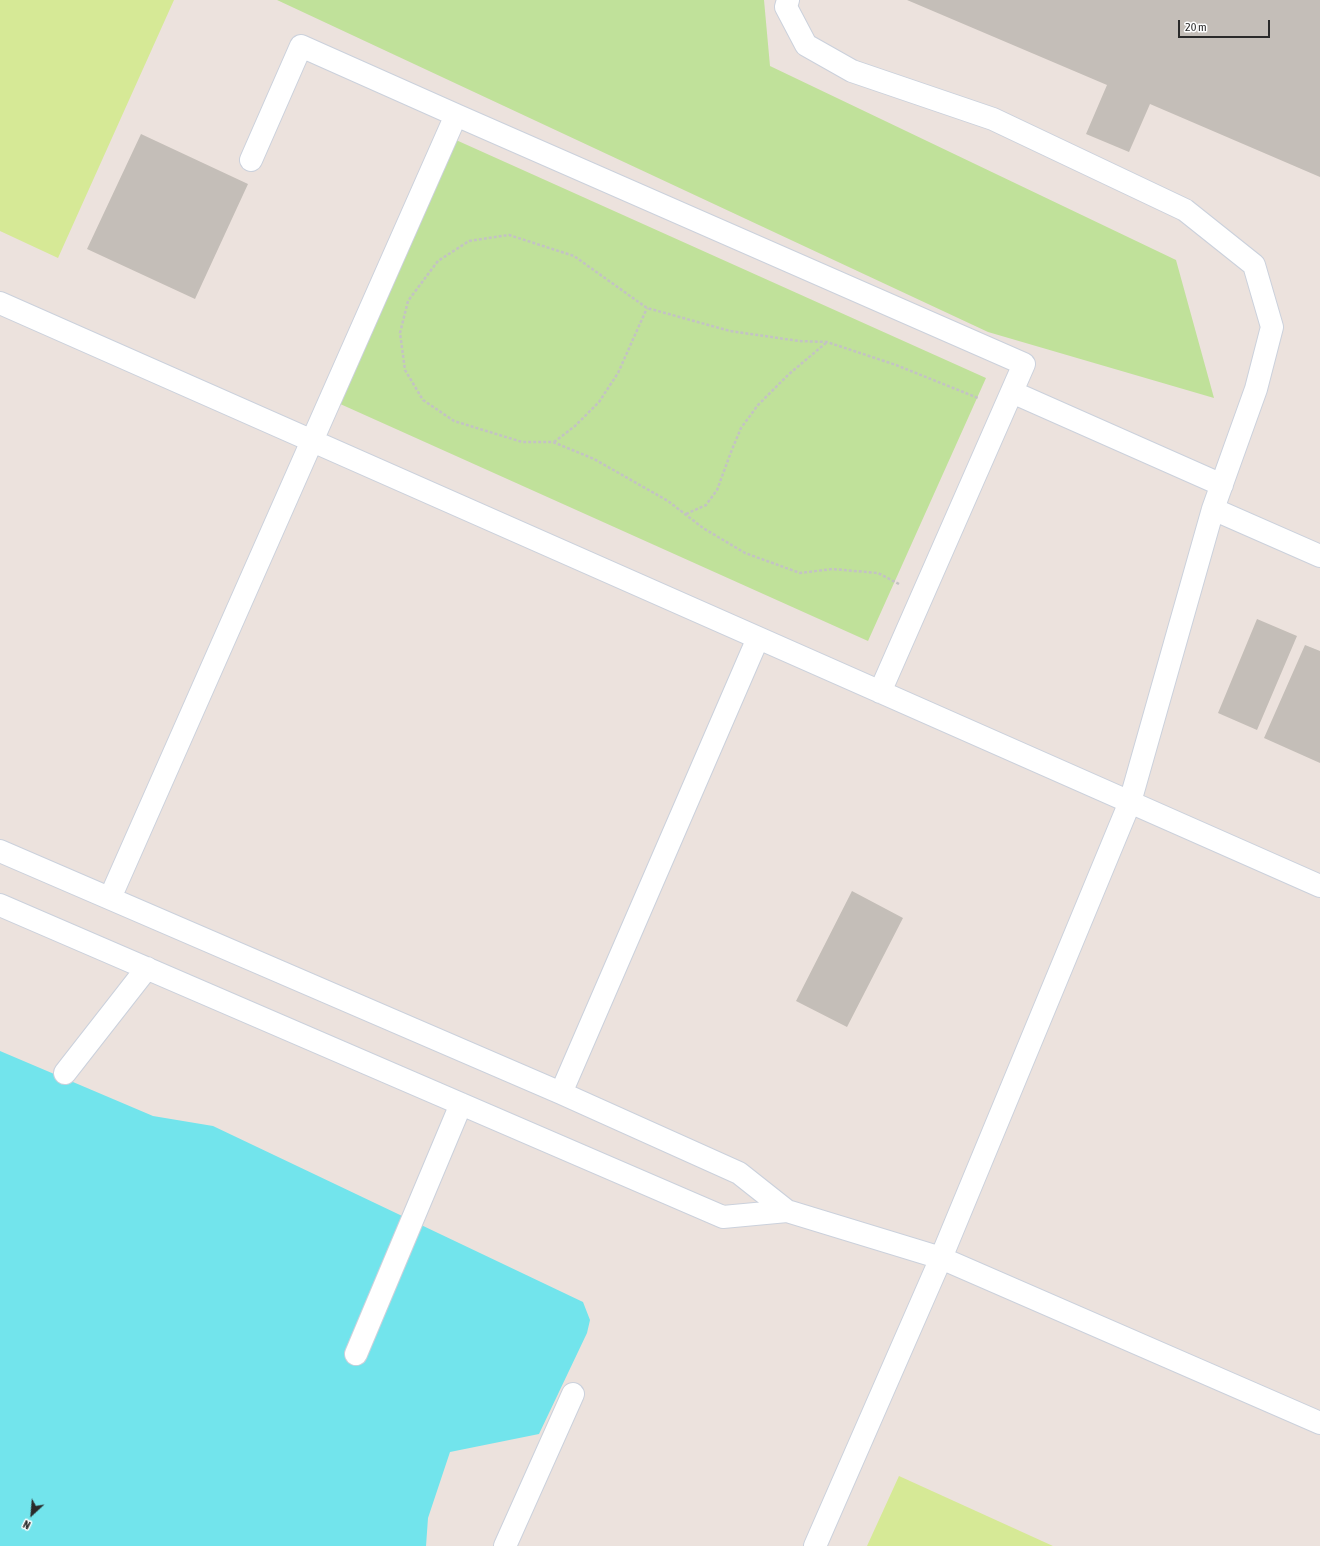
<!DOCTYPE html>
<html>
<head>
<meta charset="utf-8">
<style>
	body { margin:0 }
	#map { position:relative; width:1320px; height:1546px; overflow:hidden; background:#ece2dd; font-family:"Asap Condensed",sans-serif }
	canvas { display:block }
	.north { position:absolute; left:12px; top:1494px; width:40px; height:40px; -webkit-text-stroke:3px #fff; paint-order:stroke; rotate:206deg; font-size:11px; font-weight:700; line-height:16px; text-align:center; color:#2a2a2a }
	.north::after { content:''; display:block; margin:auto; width:14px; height:18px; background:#2a2a2a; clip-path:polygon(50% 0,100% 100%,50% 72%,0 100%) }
	.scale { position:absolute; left:1178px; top:20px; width:92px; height:18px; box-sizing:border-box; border:2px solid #2a2a2a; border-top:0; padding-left:5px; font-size:12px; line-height:14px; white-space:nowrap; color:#2a2a2a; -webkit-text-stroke:3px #fff; paint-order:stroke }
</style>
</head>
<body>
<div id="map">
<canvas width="1320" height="1546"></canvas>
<div class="north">N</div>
<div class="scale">20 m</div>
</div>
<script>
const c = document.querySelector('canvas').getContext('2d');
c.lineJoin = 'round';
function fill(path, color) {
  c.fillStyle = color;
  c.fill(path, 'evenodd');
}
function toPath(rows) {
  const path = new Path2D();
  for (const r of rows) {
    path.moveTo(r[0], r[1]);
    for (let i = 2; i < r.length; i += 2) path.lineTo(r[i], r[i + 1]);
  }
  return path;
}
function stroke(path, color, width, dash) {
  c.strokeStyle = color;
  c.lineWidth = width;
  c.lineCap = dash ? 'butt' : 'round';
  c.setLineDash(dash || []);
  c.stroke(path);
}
const green = toPath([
	[277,0,764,0,770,66,1176,260,1214,398,988,332],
	[456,140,986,378,868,641,338,403]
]);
const pitch = toPath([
	[0,0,174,0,58,258,0,231],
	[899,1476,1053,1546,867,1546]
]);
const water = toPath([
	[0,1051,153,1116,213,1126,583,1302,590,1320,587,1333,539,1434,450,1452,428,1518,426,1546,0,1546]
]);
const building = toPath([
	[907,0,1320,0,1320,177,1150,104,1129,152,1086,134,1107,85],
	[141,134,248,184,195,299,87,249],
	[1257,619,1297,636,1257,730,1218,713],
	[1305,645,1320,651,1320,763,1264,738],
	[852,891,903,918,847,1027,796,1001]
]);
const path = toPath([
	[554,442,575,426,599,402,618,373,647,308],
	[686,514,706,505,717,490,731,452,741,428,758,405,788,375,827,342],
	[899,584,878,573,832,569,800,573,745,553,703,528,668,501,594,459,553,442,522,442,454,421,423,400,405,370,400,333,408,301,438,261,469,241,509,235,574,256,647,308,730,331,799,341,827,342,896,365,978,398]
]);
const minor = toPath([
	[788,0,786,7,806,45,852,71,993,119,1185,210,1254,265,1272,327,1256,389,1213,509,1130,802,941,1258,815,1546],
	[456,115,1024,364,880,692],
	[0,303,1320,886],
	[1012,392,1222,485],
	[1213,509,1320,556],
	[0,851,561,1093,739,1173,787,1211],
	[110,898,456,115,301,46,251,160],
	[0,905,723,1217,787,1211,941,1258,1320,1423],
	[65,1073,147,968],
	[561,1093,758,638],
	[356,1354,461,1104],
	[505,1546,573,1394]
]);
fill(green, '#c0e19a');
fill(pitch, '#d6e996');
fill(water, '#72e4ec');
fill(building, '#c4beb8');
stroke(minor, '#cbd1dc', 24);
stroke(path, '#c3c3c3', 2.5, [3, 2]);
stroke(minor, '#fff', 22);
</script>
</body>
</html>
